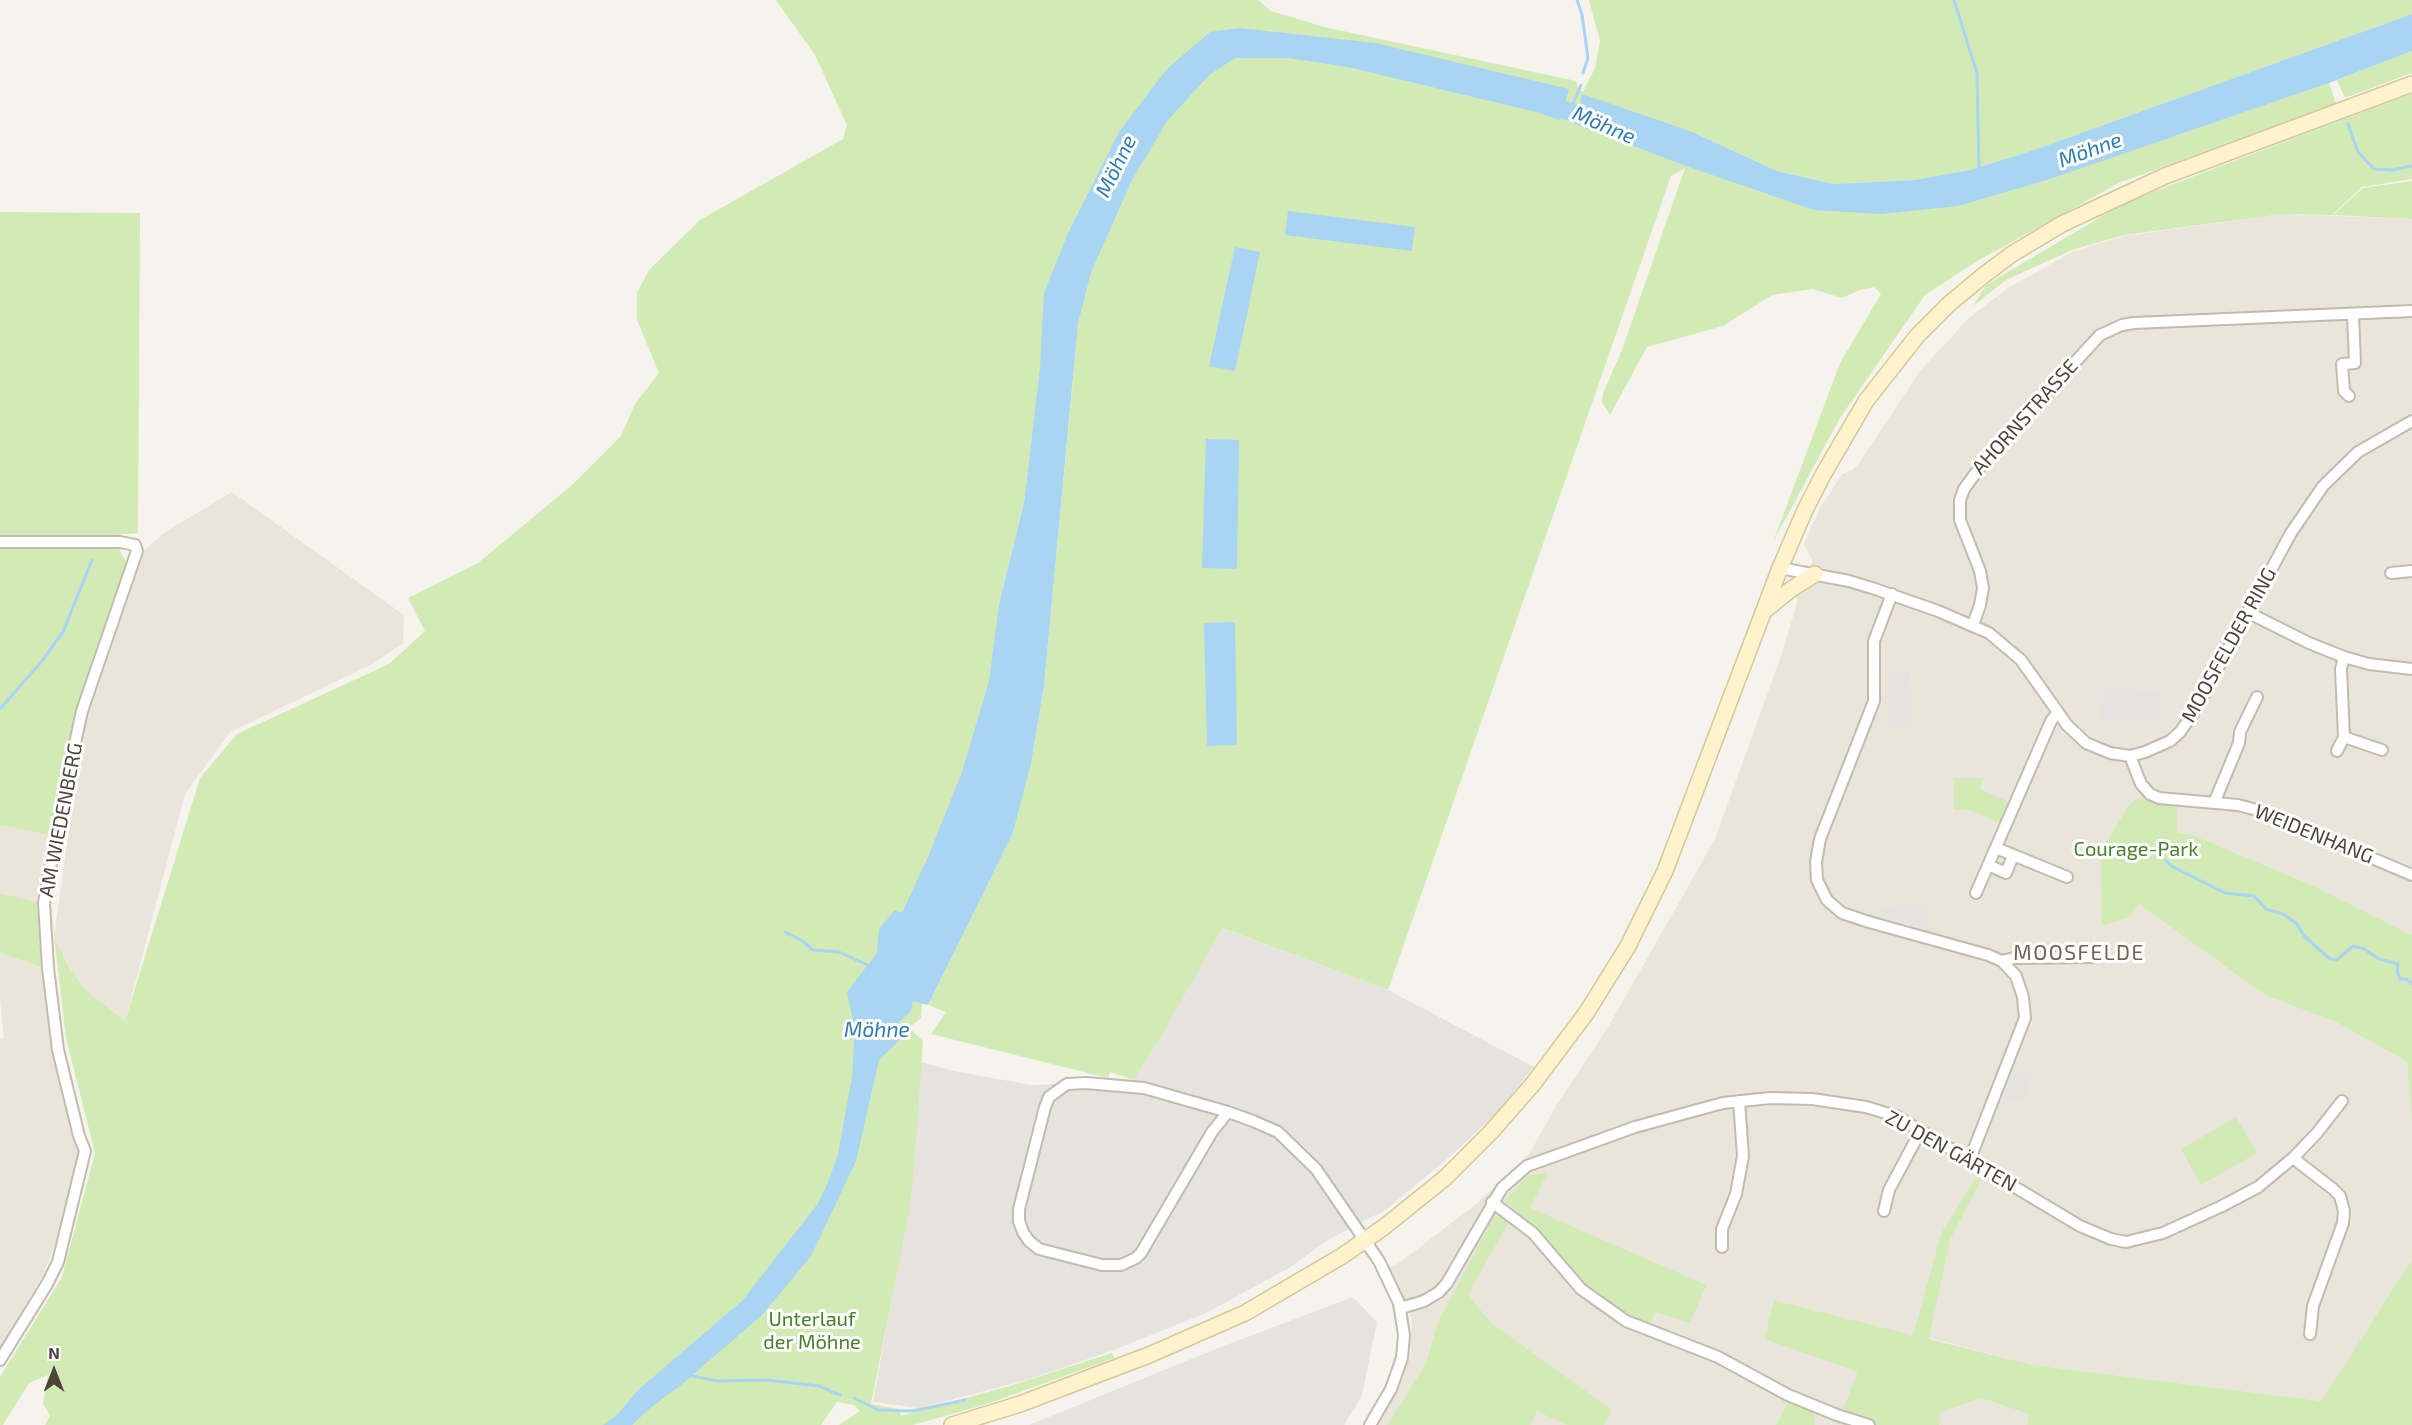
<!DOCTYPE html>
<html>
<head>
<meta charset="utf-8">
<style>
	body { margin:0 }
	#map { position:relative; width:2412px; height:1425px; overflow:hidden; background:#f6f3ec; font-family:"Exo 2",sans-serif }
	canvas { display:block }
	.north { position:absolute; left:24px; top:1341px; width:60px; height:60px; -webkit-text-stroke:4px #fff; paint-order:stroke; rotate:0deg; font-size:16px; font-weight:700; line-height:24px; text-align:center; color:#4b4439 }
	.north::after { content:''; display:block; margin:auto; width:21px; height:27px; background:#4b4439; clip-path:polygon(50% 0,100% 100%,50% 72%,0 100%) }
</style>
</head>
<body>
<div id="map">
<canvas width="2412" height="1425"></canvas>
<div class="north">N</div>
</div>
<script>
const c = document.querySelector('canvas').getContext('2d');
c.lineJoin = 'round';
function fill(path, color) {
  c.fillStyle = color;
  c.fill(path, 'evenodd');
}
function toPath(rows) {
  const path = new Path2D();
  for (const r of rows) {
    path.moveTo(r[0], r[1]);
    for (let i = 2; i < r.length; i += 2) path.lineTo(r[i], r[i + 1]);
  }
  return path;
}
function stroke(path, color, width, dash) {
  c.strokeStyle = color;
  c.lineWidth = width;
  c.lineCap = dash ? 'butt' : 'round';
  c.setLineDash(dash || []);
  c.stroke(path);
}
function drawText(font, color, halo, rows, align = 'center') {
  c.font = font + ' "Exo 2",sans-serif';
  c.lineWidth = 6;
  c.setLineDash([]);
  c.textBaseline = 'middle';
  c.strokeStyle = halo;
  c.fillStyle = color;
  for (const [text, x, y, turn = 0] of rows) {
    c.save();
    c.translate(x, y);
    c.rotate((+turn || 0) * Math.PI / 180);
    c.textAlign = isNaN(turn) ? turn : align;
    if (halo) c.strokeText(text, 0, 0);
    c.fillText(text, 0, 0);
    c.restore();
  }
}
const residential = toPath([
	[2282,214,2412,219,2412,935,2316,887,2193,835,2177,832,2267,996,2336,1022,2407,1062,2412,1125,2412,1259,2321,1401,2033,1365,1929,1338,1950,1240,1981,1181,1976,1177,1941,1233,1913,1335,1774,1300,1764,1339,1859,1372,1873,1418,1872,1425,1374,1425,1410,1357,1412,1320,1390,1267,1399,1263,1475,1205,1529,1154,1558,1103,1608,1027,1715,839,1781,656,1797,603,1796,591,1813,561,1804,544,1820,508,1842,474,1852,470,1859,463,1920,371,1970,317,2008,288,2072,252,2124,236],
	[232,492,404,615,403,643,373,664,230,732,185,794,125,1021,87,991,70,970,54,936,85,716,141,554,162,534],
	[0,825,49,835,37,902,0,893],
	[0,953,41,967,69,1127,78,1153,57,1239,43,1275,0,1350,0,1038,4,1038,0,999],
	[1981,1398,2028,1414,2027,1425,1939,1425,1940,1413]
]);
const industrial = toPath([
	[1221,928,1388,990,1534,1067,1495,1115,1446,1160,1387,1209,1328,1240,1289,1268,1206,1313,1114,1350,1027,1380,919,1408,873,1402,904,1232,921,1062,953,1071,1032,1085,1134,1080,1170,1021],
	[1353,1297,1377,1322,1362,1395,1344,1425,1029,1425,1216,1349]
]);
const green = toPath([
	[776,0,1258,0,1271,11,1324,27,1576,81,1579,90,1583,92,1595,68,1600,41,1589,0,2412,0,2412,14,2034,150,1970,170,1914,180,1833,184,1777,171,1690,131,1588,97,1777,190,2031,185,2329,83,2336,103,2119,183,1977,261,1925,295,1840,418,1773,542,1840,363,1881,294,1874,287,1860,290,1842,298,1812,289,1772,295,1723,326,1647,347,1610,415,1602,402,1603,393,1622,350,1685,168,1671,176,1388,990,1222,928,1170,1021,1134,1080,1110,1072,1108,1078,931,1034,946,1012,928,1005,1013,833,1031,764,1035,741,965,922,922,1005,921,1018,909,1028,923,1041,914,1169,909,1212,871,1404,899,1409,901,1416,1013,1385,1112,1353,1114,1358,987,1404,913,1425,839,1425,860,1411,854,1405,837,1402,821,1425,45,1425,50,1415,43,1404,48,1375,29,1383,3,1425,0,1425,0,1377,62,1277,95,1153,66,1038,54,936,70,970,87,991,125,1021,200,778,237,734,389,664,425,631,408,598,478,563,572,485,621,436,635,404,659,373,637,320,637,293,649,270,700,220,843,139,847,125,815,55],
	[1078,327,1044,686,1035,741],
	[1036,405,1037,457,991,669,999,604,1024,503],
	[2412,51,2412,73,2345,98,2337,80],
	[2412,93,2412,179,2362,187,2332,215,2282,214,2124,235,2072,250,2006,280,1973,306,1986,285,2124,203],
	[2412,181,2412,219,2333,215,2363,188],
	[0,212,140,213,138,533,69,539,0,538],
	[0,546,103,546,119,549,128,564,93,657,79,702,49,835,0,825],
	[1954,778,1984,778,1980,789,2009,802,2000,823,1970,810,1954,810],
	[2144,798,2160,804,2177,807,2177,832,2193,835,2316,887,2412,935,2412,1125,2407,1062,2336,1022,2267,996,2139,904,2131,916,2102,926,2101,863,2103,848,2129,805,2137,799],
	[0,893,37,902,41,967,0,953],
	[2236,1117,2257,1153,2201,1185,2181,1149],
	[1548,1172,1530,1208,1706,1285,1690,1323,1655,1312,1649,1326,1627,1314,1578,1277,1537,1229,1505,1201,1527,1176],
	[1976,1177,1981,1181,1950,1240,1929,1339,2033,1365,2321,1401,2412,1259,2412,1425,2027,1425,2028,1414,1981,1398,1940,1413,1939,1425,1872,1425,1873,1418,1843,1409,1858,1372,1764,1339,1774,1300,1913,1335,1941,1233],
	[1495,1215,1509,1221,1468,1295,1491,1323,1612,1410,1604,1425,1567,1425,1537,1411,1530,1425,1387,1425,1426,1364,1438,1322],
	[1789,1401,1813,1410,1815,1425,1776,1425]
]);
const parking = toPath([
	[1910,671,1912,727,1888,728,1887,672],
	[2103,689,2160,690,2160,720,2102,719],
	[1928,905,1928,928,1911,928,1910,924,1899,924,1899,921,1881,918,1881,906],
	[2013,1073,2034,1073,2025,1097,2000,1106]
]);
const water = toPath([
	[2412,14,2412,51,2329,83,2047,180,1958,206,1881,214,1814,210,1686,166,1576,124,1582,94,1690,131,1777,171,1833,184,1914,180,1970,170,2034,150],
	[1240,28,1375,43,1569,89,1560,120,1536,112,1348,67,1288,58,1235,58,1209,75,1168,120,1132,180,1091,272,1078,323,1044,686,1031,764,1013,833,928,1005,913,1001,911,1011,898,1023,907,1033,879,1060,856,1161,811,1256,762,1315,681,1385,649,1409,632,1425,603,1425,617,1415,638,1390,742,1301,817,1205,827,1185,838,1154,852,1077,855,1030,847,992,877,953,879,929,895,910,902,913,928,857,962,772,989,681,999,604,1024,503,1040,368,1044,293,1069,231,1119,132,1166,70,1210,32],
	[1288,211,1415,227,1412,251,1285,235],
	[1235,247,1260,252,1235,371,1209,366],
	[1206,439,1239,440,1237,569,1202,568],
	[1235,622,1237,745,1207,746,1204,623]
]);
const stream = toPath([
	[1577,0,1582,15,1588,58,1583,73],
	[1954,0,1977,73,1979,169],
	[1570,111,1581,85],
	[2348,124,2358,152,2374,169,2392,170,2412,166],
	[0,709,42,661,63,632,92,560],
	[2165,860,2173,867,2225,893,2254,896,2266,909,2283,914,2296,923,2305,937,2330,959,2337,960,2353,946,2364,949,2379,959,2398,964,2397,971,2400,979,2407,979,2412,984],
	[785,932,801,940,813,950,839,952,870,966],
	[688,1375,717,1381,766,1380,819,1386,840,1395],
	[854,1398,878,1410,912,1411,965,1400]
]);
const river = toPath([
	[1542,100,1599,124]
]);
const minor = toPath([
	[2349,396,2344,391,2342,364,2355,363,2353,314],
	[0,542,120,542,135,545,137,551,82,711,58,822,44,903,48,968,58,1050,79,1136,85,1151,58,1262,47,1284,0,1360],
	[1780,568,1849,581,1872,588,1938,611,1989,633,2021,660,2067,725,2086,743,2110,753,2130,756,2145,752,2170,741,2180,732,2194,712,2291,533,2323,486,2358,452,2412,421],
	[2391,573,2412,571],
	[1892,594,1874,641,1874,701,1820,839,1816,862,1817,880,1827,900,1842,913,1869,922,1988,955,2002,961,2016,976,2023,997,2025,1018,1970,1159],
	[2247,612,2309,643,2344,657,2369,664,2412,669],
	[1973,625,1980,605,1983,588,1980,571,1960,520,1960,500,1964,489,1986,459,2100,335,2122,325,2134,323,2412,311],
	[2344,737,2382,750],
	[2337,751,2344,737,2341,669,2344,657],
	[2130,756,2141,784,2150,794,2159,798,2238,805,2261,811,2412,875],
	[2214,803,2239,743,2240,732,2257,697],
	[1996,848,2067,877],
	[1988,865,2006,873,2013,856],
	[1976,893,2051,721,2058,712],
	[2002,961,2014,958,2092,957],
	[1228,1112,1212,1132,1141,1253,1136,1258,1121,1265,1102,1265,1039,1249,1029,1241,1023,1232,1019,1221,1019,1209,1045,1107,1049,1097,1067,1084,1086,1083,1144,1088,1228,1112,1253,1121,1278,1132,1316,1169,1379,1261,1399,1303,1404,1335,1402,1358,1391,1389,1370,1425],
	[2293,1158,2333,1189,2340,1196,2344,1211,2343,1223,2313,1306,2310,1334],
	[1492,1202,1533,1233,1581,1289,1626,1321,1718,1357,1788,1395,1837,1415,1869,1425],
	[1884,1211,1889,1190,1921,1130],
	[1722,1247,1722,1229,1736,1194,1743,1156,1739,1101],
	[1401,1308,1424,1301,1439,1292,1447,1283,1502,1188,1527,1166,1635,1127,1723,1103,1770,1098,1812,1099,1866,1107,1896,1116,2080,1226,2111,1239,2126,1242,2163,1233,2222,1206,2258,1187,2293,1158,2317,1133,2342,1101]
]);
const secondary = toPath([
	[1763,612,1790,590,1815,574],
	[952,1425,1020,1404,1149,1355,1245,1313,1342,1256,1384,1227,1445,1178,1491,1132,1533,1084,1587,1012,1628,946,1665,871,1780,568,1805,510,1824,473,1866,401,1917,336,1949,304,1984,275,2012,254,2062,224,2165,176,2412,84]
]);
const streetNames = [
	["AHORNSTRASSE",2025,417,-48],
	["MOOSFELDER RING",2229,645,-61],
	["AM WIEDENBERG",61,820,-79],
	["WEIDENHANG",2314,834,22],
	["ZU DEN GÄRTEN",1951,1151,29]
];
const parkNames = [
	["Courage-Park",2136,849],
	["Unterlauf",812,1319],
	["der Möhne",812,1342]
];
const waterNames = [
	["Möhne",1604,125,23],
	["Möhne",2090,150,-20],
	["Möhne",1116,166,-64],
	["Möhne",877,1030]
];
const neighbourhoodNames = [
	["MOOSFELDE",2079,953]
];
fill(residential, '#eae5da');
fill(industrial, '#e6e2dd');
fill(green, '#d2eab5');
fill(parking, '#e5e3e0');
fill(water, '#a9d4f2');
stroke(stream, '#a9d4f2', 3);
stroke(river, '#a9d4f2', 18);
stroke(minor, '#c2bbae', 14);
stroke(secondary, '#d6c79b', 18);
stroke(minor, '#fff', 10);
stroke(secondary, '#fff3cd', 15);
drawText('20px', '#4b4439', '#fff', streetNames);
drawText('20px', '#4a7f2a', '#fff', parkNames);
drawText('italic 21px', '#2e7ab2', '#fff', waterNames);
c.letterSpacing = '1.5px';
drawText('21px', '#6e6250', '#fff', neighbourhoodNames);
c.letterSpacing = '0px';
</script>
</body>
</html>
